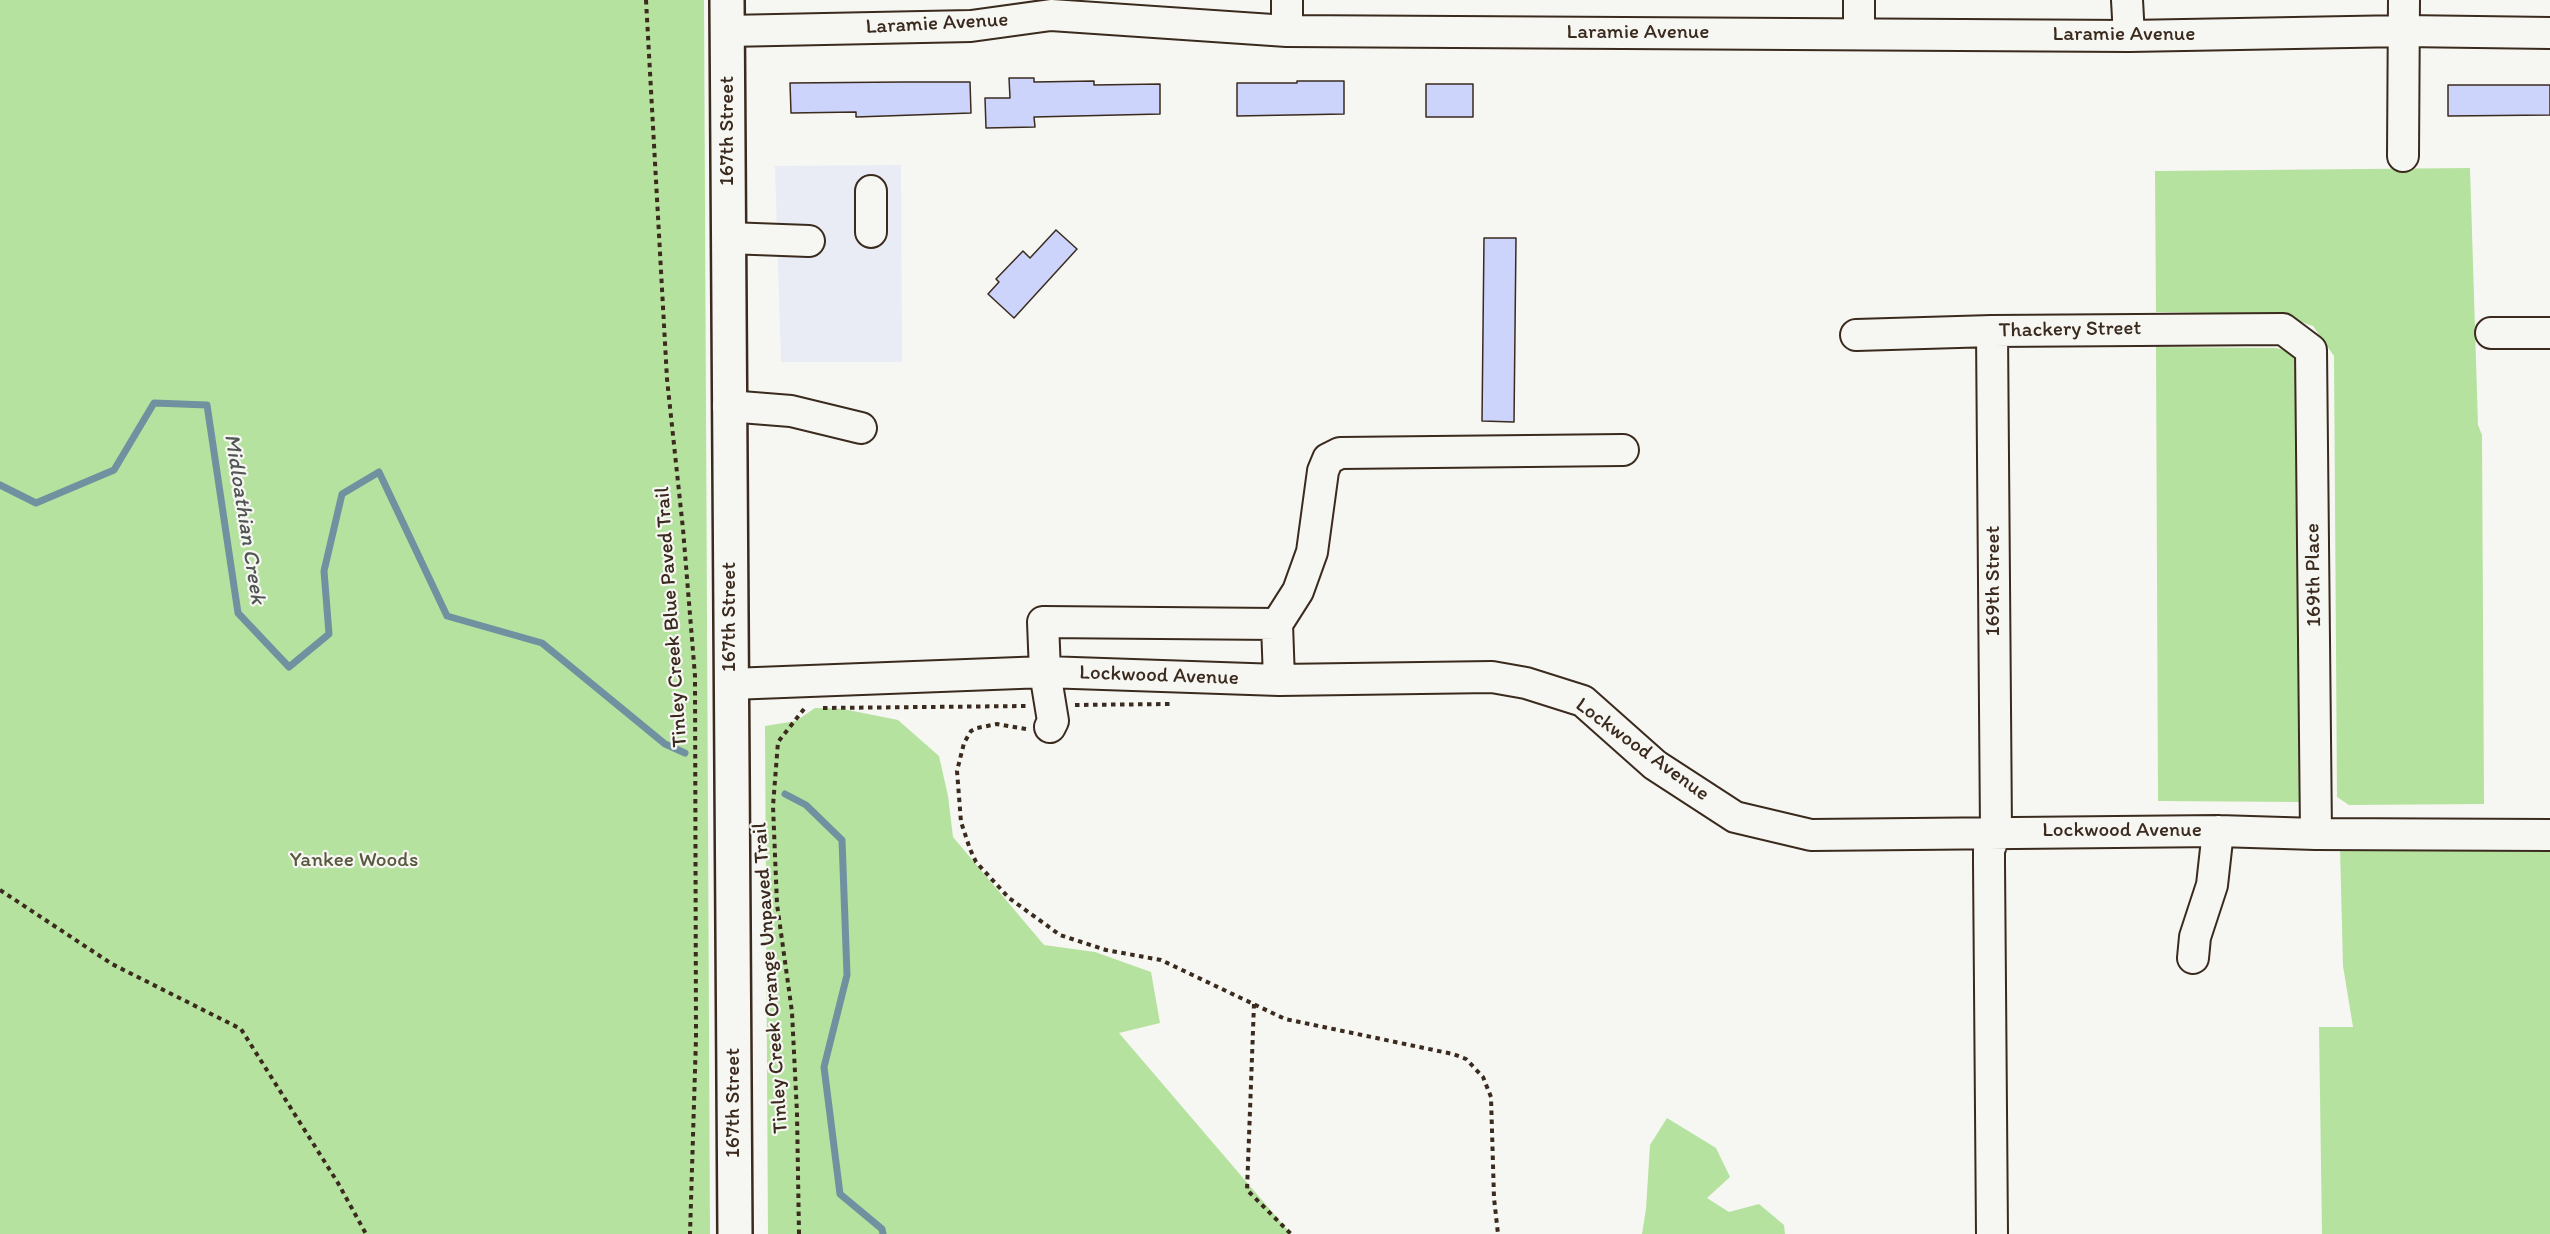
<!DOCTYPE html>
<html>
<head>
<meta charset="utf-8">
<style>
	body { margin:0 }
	canvas { display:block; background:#f6f6f2 }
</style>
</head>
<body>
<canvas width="2550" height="1234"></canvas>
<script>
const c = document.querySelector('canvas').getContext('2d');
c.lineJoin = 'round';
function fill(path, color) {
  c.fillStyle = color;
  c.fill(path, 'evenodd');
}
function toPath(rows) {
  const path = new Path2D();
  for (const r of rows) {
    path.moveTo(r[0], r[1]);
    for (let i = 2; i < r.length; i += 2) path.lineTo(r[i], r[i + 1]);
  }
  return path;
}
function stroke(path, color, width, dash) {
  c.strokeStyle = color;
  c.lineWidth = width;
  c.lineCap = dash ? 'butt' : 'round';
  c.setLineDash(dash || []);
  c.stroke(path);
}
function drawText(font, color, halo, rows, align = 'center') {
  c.font = font + ' Itim,sans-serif';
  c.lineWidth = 4.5;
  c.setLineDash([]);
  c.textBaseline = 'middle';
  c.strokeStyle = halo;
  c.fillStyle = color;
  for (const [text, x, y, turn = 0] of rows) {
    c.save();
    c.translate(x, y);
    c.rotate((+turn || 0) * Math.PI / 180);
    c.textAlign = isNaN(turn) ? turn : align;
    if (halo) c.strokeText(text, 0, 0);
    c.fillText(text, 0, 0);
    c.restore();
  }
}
const built = toPath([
	[901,165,902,362,781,362,775,166]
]);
const green = toPath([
	[0,0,704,0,710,1234,0,1234],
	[2470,168,2478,425,2482,435,2484,804,2349,805,2337,797,2334,356,2313,326,2278,314,2156,312,2155,171],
	[2156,347,2276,348,2290,351,2300,365,2302,802,2158,801],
	[815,708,843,709,898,720,939,756,948,796,953,837,1044,945,1095,952,1151,972,1160,1023,1119,1033,1291,1234,768,1234,765,726,796,721],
	[2340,847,2550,852,2550,1234,2322,1234,2319,1027,2353,1027,2343,966],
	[1667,1118,1716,1148,1730,1177,1707,1198,1729,1212,1759,1204,1784,1225,1785,1234,1642,1234,1646,1209,1650,1145]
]);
const stream = toPath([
	[0,485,36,503,114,470,154,403,207,405,238,613,289,667,329,634,324,571,342,494,379,472,447,616,542,643,665,744,685,753],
	[785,794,806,805,842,840,847,975,824,1067,840,1194,882,1229,883,1234]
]);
const building = toPath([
	[1009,78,1034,78,1034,82,1094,81,1094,85,1160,84,1160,114,1034,117,1035,127,986,128,985,98,1010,98,1009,78],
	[1297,81,1344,81,1344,114,1237,116,1237,83,1297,83,1297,81],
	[903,82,970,82,971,113,856,117,856,112,791,113,790,83,903,82],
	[1426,84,1473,84,1473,117,1426,117,1426,84],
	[2448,85,2550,85,2550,115,2448,116,2448,85],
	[1056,230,1077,249,1014,318,988,294,999,282,996,279,1023,251,1030,258,1056,230],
	[1484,238,1516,238,1514,422,1482,421,1484,238]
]);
const path = toPath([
	[646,0,667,379,683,529,695,676,696,1038,690,1234],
	[1075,705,1170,704],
	[823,708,1026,706],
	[1026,729,997,724,977,728,971,731,964,743,957,771,961,822,970,849,976,862,1009,898,1060,935,1106,950,1161,960,1285,1019,1453,1054,1466,1059,1483,1077,1491,1097,1494,1198,1498,1234],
	[0,890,112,964,241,1029,338,1183,366,1234],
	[1254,1004,1247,1190,1291,1234],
	[799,1234,797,1113,792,1012,777,904,773,806,778,742,804,709]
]);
const minor = toPath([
	[2127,0,2129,36],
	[727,31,971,26,1051,15,1287,31,2129,36,2404,31,2550,33],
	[1287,31,1287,0],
	[1859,34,1859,0],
	[2403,156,2404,0],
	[871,232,871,191],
	[728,238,809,241],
	[2491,333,2550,333],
	[1856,335,1992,331,2283,329,2311,350,2316,834],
	[728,406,791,411,861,428],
	[1277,624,1298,591,1312,552,1323,471,1328,459,1340,453,1623,450],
	[731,684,1045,672,1279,680,1492,677,1526,683,1583,701,1655,765,1735,817,1811,835,2218,831,2316,834,2550,835],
	[1050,727,1053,721,1045,672,1043,622,1277,624,1279,680],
	[2193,958,2195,937,2212,885,2218,831],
	[1992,1234,1989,863,1989,850,1996,832,1992,331]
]);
const major = toPath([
	[727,0,735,1234]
]);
const streetNames = [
	["Laramie Avenue",937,24,-3],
	["Laramie Avenue",1638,33],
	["Laramie Avenue",2124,35],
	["167th Street",728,131,-90],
	["Thackery Street",2070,330,-1],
	["169th Place",2314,575,-91],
	["169th Street",1994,581,-90],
	["Tinley Creek Blue Paved Trail",672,617,-94],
	["167th Street",730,617,-90],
	["Lockwood Avenue",1159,676,2],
	["Lockwood Avenue",1642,750,36],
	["Lockwood Avenue",2122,831],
	["Tinley Creek Orange Unpaved Trail",771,978,-94],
	["167th Street",734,1103,-90]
];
const parkNames = [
	["Yankee Woods",354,861]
];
const waterNames = [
	["Midloathian Creek",244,519,81]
];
fill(built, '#e9ecf5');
fill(green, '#b6e2a0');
stroke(stream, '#7092a0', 7);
fill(building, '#ccd4fc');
stroke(building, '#3b2a1e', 1.5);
stroke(minor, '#3b2a1e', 34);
stroke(major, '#3b2a1e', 38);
stroke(path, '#3b2a1e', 4, [4.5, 4.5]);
stroke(minor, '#f6f6f2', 30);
stroke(major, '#f6f6f2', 33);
drawText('21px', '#3b2a1e', '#f6f6f2', streetNames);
drawText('21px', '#5a583e', '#f6f6f2', parkNames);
drawText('italic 22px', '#515654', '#f6f6f2', waterNames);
</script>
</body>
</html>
